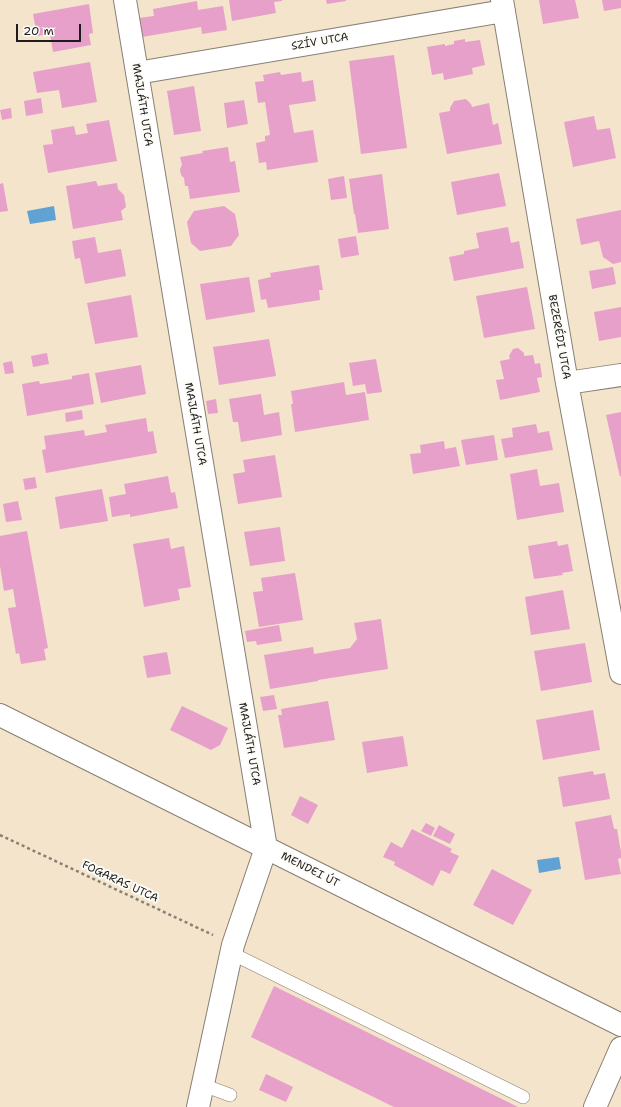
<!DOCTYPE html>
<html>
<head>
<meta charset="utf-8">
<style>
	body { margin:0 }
	#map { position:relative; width:621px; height:1107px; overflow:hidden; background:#f4e4cb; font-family:"Shantell Sans",sans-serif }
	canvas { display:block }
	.scale { position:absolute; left:16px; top:24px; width:65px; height:18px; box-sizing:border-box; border:2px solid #1c1c1c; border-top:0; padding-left:5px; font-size:12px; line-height:14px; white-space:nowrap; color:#1c1c1c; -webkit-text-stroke:3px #fdfcf7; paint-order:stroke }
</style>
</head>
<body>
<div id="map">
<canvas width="621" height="1107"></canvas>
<div class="scale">20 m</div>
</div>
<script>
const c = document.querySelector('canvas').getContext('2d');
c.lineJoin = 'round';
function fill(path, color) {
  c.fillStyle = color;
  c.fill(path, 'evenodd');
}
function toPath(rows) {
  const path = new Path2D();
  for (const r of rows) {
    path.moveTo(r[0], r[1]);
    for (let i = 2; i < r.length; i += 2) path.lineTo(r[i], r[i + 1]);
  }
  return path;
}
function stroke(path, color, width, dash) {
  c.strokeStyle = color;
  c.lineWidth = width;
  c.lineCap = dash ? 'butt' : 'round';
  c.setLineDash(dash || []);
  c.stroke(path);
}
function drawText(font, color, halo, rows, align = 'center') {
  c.font = font + ' "Shantell Sans",sans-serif';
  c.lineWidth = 4;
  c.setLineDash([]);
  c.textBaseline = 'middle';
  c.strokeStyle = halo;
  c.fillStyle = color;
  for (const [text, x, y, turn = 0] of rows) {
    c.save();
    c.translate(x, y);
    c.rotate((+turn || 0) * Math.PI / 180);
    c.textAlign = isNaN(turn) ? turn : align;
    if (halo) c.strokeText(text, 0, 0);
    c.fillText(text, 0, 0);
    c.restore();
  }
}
const water = toPath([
	[54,206,56,220,30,224,27,211],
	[559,857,561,869,539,873,537,860]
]);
const building = toPath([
	[229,0,282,0,282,1,274,2,276,13,232,21],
	[326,0,346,0,346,1,327,4],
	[539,0,575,0,579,18,543,24],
	[602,0,621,0,621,8,604,11],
	[197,1,198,10,223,6,227,30,202,34,201,27,142,37,139,18,154,16,153,9],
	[89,4,93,33,89,34,91,45,53,52,50,34,37,36,33,14],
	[465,39,465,42,480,40,485,65,472,68,473,74,444,80,443,73,432,75,427,47,445,44,445,46,454,44,454,41],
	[394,55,407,148,361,154,349,61],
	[90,62,97,102,62,108,59,90,37,93,33,72],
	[280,72,281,75,301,72,302,82,313,80,316,101,289,105,294,133,313,130,318,162,267,170,266,162,259,163,256,143,265,141,265,136,270,135,265,102,258,103,255,82,264,81,263,75],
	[194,86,201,131,174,135,167,91],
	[41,98,43,113,26,116,24,101],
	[466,99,471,104,472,107,489,103,493,125,498,123,502,144,447,154,439,113,450,111,450,108,454,101],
	[244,100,248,124,227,128,224,103],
	[11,108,12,118,2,120,0,110],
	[594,116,597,130,610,128,616,158,573,167,564,122],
	[109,120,117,161,48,173,43,145,53,144,51,130,74,126,76,135,88,133,86,124],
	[228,147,230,162,235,161,240,192,190,199,188,186,185,186,184,178,181,175,180,169,182,165,180,157,203,153,202,151],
	[499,173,506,206,457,215,451,182],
	[382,174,389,229,358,233,355,214,354,214,349,179],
	[344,176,347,198,331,200,328,179],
	[96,181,98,186,117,183,118,189,124,195,126,207,121,211,123,220,73,229,66,186],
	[3,183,8,211,0,212,0,184],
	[224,206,235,214,239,235,231,246,200,251,191,243,187,222,194,211],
	[621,210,621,262,613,264,603,257,599,241,581,245,576,219],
	[508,227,511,243,519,241,524,268,454,281,449,257,464,254,464,251,479,248,476,233],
	[356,236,359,255,341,258,338,239],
	[95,237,98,253,121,249,126,276,85,284,80,258,75,259,72,241],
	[319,265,323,290,319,290,320,300,268,308,266,299,261,300,258,280,271,277,270,273],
	[613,267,616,284,592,289,589,271],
	[249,277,255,312,206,320,200,284],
	[527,287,535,329,484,338,476,296],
	[131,295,138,337,95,344,87,303],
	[621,307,621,337,599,341,594,312],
	[269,339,276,376,219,385,213,347],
	[518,348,524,353,524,356,533,355,535,364,540,363,542,377,537,378,540,392,500,400,496,380,504,379,500,361,510,359,509,356,513,349],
	[47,353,49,364,33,367,31,356],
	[376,359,382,392,367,394,365,384,353,386,349,363],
	[12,361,14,373,5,374,3,363],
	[141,365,146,394,101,403,95,373],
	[89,373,94,404,27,416,22,384,39,381,40,384,72,379,72,376],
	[344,382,346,395,365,392,369,420,295,432,291,404,293,404,291,391],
	[261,394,264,415,279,412,282,435,241,442,238,422,233,422,229,399],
	[216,399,218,413,208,414,206,401],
	[82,410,83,419,66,422,65,413],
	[621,412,621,476,620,477,606,415],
	[146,418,148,432,153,431,157,453,46,473,42,450,46,449,44,436,84,430,85,436,107,432,105,425],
	[536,424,538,433,549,431,553,450,505,458,501,439,513,437,512,428],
	[494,435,498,460,466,465,461,440],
	[444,441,445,449,456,447,460,466,413,474,410,454,421,453,420,445],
	[275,455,282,497,238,504,233,474,245,472,243,460],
	[537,469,540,486,559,483,564,512,517,520,510,474],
	[168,476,171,493,175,492,178,508,130,517,130,514,112,517,109,497,126,494,124,484],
	[35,477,37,488,25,490,23,479],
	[102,489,108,521,60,529,55,497],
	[18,501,22,520,6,522,3,504],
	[280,527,285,561,250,566,244,532],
	[27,531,48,648,44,649,46,660,21,664,19,653,16,654,8,608,16,607,13,589,4,591,0,566,0,536],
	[169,538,171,549,184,546,191,587,178,589,180,600,144,607,133,544],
	[557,541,558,546,568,544,573,571,562,573,563,575,534,579,528,546],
	[295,573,303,620,259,627,253,592,263,591,261,578],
	[563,590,570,629,531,635,525,597],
	[381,619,388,669,318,680,318,681,270,689,264,655,313,647,314,654,350,648,357,639,354,623],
	[279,625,282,641,257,645,256,641,247,642,245,631],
	[585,643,592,682,541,691,534,651],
	[167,652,171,674,147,678,143,656],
	[274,695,277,709,263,711,260,697],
	[328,701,335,740,284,748,278,715,282,715,281,709],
	[182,706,228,728,220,745,211,750,170,730],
	[593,710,600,750,543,760,536,720],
	[403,736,408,766,367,773,362,742],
	[593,771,594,775,605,773,610,799,563,807,558,777],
	[300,796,318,805,308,824,291,815],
	[611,815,614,829,617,829,621,852,621,858,618,859,621,874,585,880,575,822],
	[426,823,435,828,431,836,421,831],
	[439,825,455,834,450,844,433,836],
	[412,829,452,849,450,852,459,856,450,874,441,870,433,886,394,865,395,862,383,857,391,842,402,848],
	[492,869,532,890,513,925,473,905],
	[274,986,518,1107,394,1107,251,1037],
	[266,1074,293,1087,286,1102,259,1090]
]);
const path = toPath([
	[0,835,213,935]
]);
const lane = toPath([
	[231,953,523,1097],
	[203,1085,230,1095]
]);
const street = toPath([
	[125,0,266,848,233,945,198,1107],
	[502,0,567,383,621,673],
	[137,73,504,11],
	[567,383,621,375],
	[595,1107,621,1048]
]);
const primary = toPath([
	[0,715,621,1025]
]);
const streetNames = [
	["SZÍV UTCA",320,42,-10],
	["MAJLÁTH UTCA",142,105,81],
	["BEZERÉDI UTCA",559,337,80],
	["MAJLÁTH UTCA",195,424,80],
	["MAJLÁTH UTCA",249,744,80],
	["MENDEI ÚT",310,870,27],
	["FOGARAS UTCA",120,882,25]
];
fill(water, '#60a2d4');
fill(building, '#e6a0ca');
stroke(lane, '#888074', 14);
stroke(street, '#888074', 24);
stroke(primary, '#888074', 24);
stroke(path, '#888074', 2.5, [3, 3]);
stroke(lane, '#fff', 13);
stroke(street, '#fff', 22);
stroke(primary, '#fff', 22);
drawText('11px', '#1c1c1c', '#fdfcf7', streetNames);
</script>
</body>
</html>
